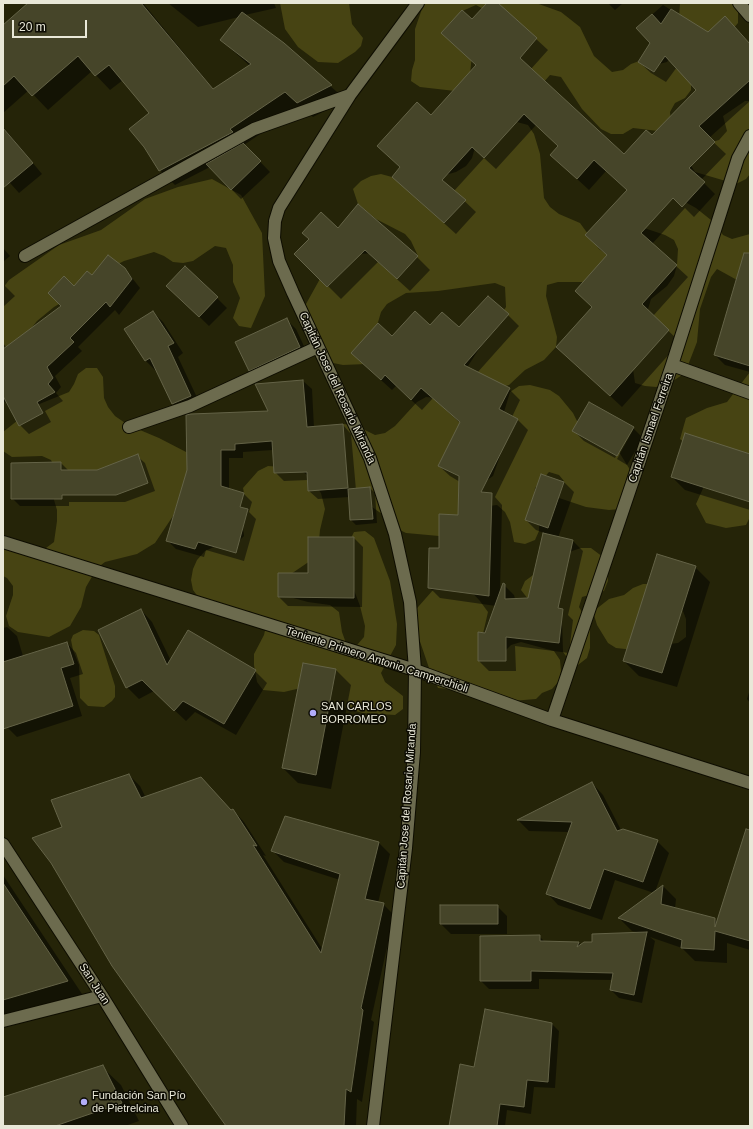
<!DOCTYPE html>
<html>
<head>
<meta charset="utf-8">
<style>
	body { margin:0 }
	#map { position:relative; width:753px; height:1129px; overflow:hidden; background:#252408; font-family:Helvetica,sans-serif }
	canvas { display:block }
	.frame { position:absolute; inset:0; border:4px solid #e9e8d8; pointer-events:none }
	.scale { position:absolute; left:12px; top:20px; width:75px; height:18px; box-sizing:border-box; border:2px solid #e9e8d8; border-top:0; padding-left:5px; font-size:12px; line-height:14px; white-space:nowrap; color:#e9e8d8; -webkit-text-stroke:3px #0d0c03; paint-order:stroke }
</style>
</head>
<body>
<div id="map">
<canvas width="753" height="1129"></canvas>
<div class="frame"></div>
<div class="scale">20 m</div>
</div>
<script>
const c = document.querySelector('canvas').getContext('2d');
c.lineJoin = 'round';
function fill(path, color) {
  c.fillStyle = color;
  c.fill(path, 'evenodd');
}
function toPath(rows) {
  const path = new Path2D();
  for (const r of rows) {
    path.moveTo(r[0], r[1]);
    for (let i = 2; i < r.length; i += 2) path.lineTo(r[i], r[i + 1]);
  }
  return path;
}
function stroke(path, color, width, dash) {
  c.strokeStyle = color;
  c.lineWidth = width;
  c.lineCap = dash ? 'butt' : 'round';
  c.setLineDash(dash || []);
  c.stroke(path);
}
function drawText(font, color, halo, rows, align = 'center') {
  c.font = font + ' Helvetica,sans-serif';
  c.lineWidth = 3;
  c.setLineDash([]);
  c.textBaseline = 'middle';
  c.strokeStyle = halo;
  c.fillStyle = color;
  for (const [text, x, y, turn = 0] of rows) {
    c.save();
    c.translate(x, y);
    c.rotate((+turn || 0) * Math.PI / 180);
    c.textAlign = isNaN(turn) ? turn : align;
    if (halo) c.strokeText(text, 0, 0);
    c.fillText(text, 0, 0);
    c.restore();
  }
}
const green = toPath([
	[280,3,349,3,352,24,363,38,361,46,355,52,338,63,318,62,298,47,285,29],
	[424,3,536,3,561,12,580,27,594,56,612,72,623,70,631,64,642,60,655,65,667,62,673,53,678,33,680,3,734,3,738,12,738,23,691,79,691,90,685,98,675,103,670,112,671,122,708,143,719,140,727,131,723,116,745,101,750,101,750,174,746,179,736,184,695,172,681,150,658,131,633,128,623,134,611,134,601,129,582,109,561,77,550,75,543,83,533,89,485,10,476,5,460,12,472,54,470,75,455,91,420,87,411,81,412,70,415,60,415,29],
	[494,121,517,122,528,125,534,134,540,154,544,198,550,207,559,214,580,223,599,249,609,256,591,282,558,282,547,285,546,296,557,337,556,347,544,360,525,370,509,385,499,388,466,376,468,366,506,307,505,287,495,283,438,291,406,293,387,304,381,312,366,364,343,365,333,363,325,355,307,329,299,323,306,304,326,268,355,254,378,253,418,256,411,241,405,234,376,219,358,204,353,189,361,181,371,176,381,174,392,177,402,174,445,175,456,172,466,166,472,158,478,137],
	[212,179,241,195,262,233,265,296,251,328,239,326,233,318,240,298,233,282,233,265,226,248,215,246,193,261,183,263,173,262,164,256,154,252,124,261,106,270,81,291,54,307,37,321,30,330,3,381,3,288,9,280,59,245,101,230,145,199,178,187],
	[676,197,696,208,716,224,723,235,732,239,750,234,750,277,737,280,717,269,711,277,700,309,697,342,685,373,667,385,656,387,645,386,635,383,632,362,651,299,667,286,674,276,677,265,678,249,674,240,665,235,632,224,633,202],
	[86,368,97,368,103,377,104,398,108,407,115,416,128,425,159,438,188,453,195,461,180,495,173,516,155,543,137,554,105,562,97,568,86,587,81,607,70,626,49,637,18,632,9,626,6,616,13,595,13,586,7,578,3,576,3,548,34,549,46,548,54,542,57,521,57,510,54,500,55,469,51,460,42,456,12,457,3,451,3,432,37,405,69,392,74,384,78,374],
	[750,372,750,517,746,525,726,528,706,523,696,504,713,466,680,439,686,418,707,408,727,402],
	[530,385,550,390,559,396,573,413,578,423,619,452,632,473,620,509,609,510,586,507,556,497,556,488,564,481,559,475,549,472,535,488,534,498,539,519,539,531,535,540,525,544,514,542,510,522,505,512,497,505,467,509,458,515,448,528,439,536,406,533,396,528,389,519,372,507,361,505,346,485,346,463,340,435,343,424,355,425,375,435,385,433,395,426,417,402,426,397,438,398,457,410,484,482,493,476,504,444,504,412,510,392,519,386],
	[268,466,296,468,306,474,321,493,325,509,320,530,318,551,313,559,288,576,286,596,308,602,330,605,339,612,342,632,346,643,357,645,364,637,365,626,360,606,348,574,349,542,354,532,365,531,374,538,390,581,397,624,396,645,381,673,385,682,403,696,403,709,395,715,363,713,331,704,316,687,305,687,284,692,263,690,257,682,254,665,254,654,264,635,266,626,260,616,249,611,218,612,207,609,193,590,191,580,193,569,197,560,205,551,214,547,236,544,244,536,240,503,244,493,243,488,258,471],
	[581,548,591,548,607,560,608,581,604,591,582,597,579,607,590,626,590,648,587,658,578,665,569,660,563,652,562,621,559,611,528,599,521,590,525,581,560,555],
	[643,584,657,584,680,603,686,619,686,637,678,643,661,645,644,651,616,648,608,643,597,625,594,615,595,610,609,599,624,595,633,588],
	[444,586,466,586,480,601,488,612,482,638,503,653,511,645,521,642,554,651,560,660,561,671,559,681,552,689,542,693,536,699,512,701,471,691,438,688,429,668,411,615,433,590],
	[83,630,94,631,99,635,115,686,115,697,112,701,104,707,88,706,80,698,79,665,73,650,71,640,73,635]
]);
const shadow = toPath([
	[38,3,143,3,214,90,250,66,221,40,239,17,198,27,168,3,274,3,276,8,245,15,283,44,346,100,313,117,301,106,244,145,270,172,241,199,210,167,175,185,160,170,145,146,150,113,123,80,110,90,92,71,48,110,29,90,3,113,3,26],
	[489,3,497,3,548,50,531,69,624,155,652,137,698,90,677,67,666,82,651,73,639,62,651,43,637,28,663,5,708,33,750,44,750,101,709,138,726,154,701,180,715,194,694,217,685,208,652,244,688,277,653,316,680,342,622,407,557,347,593,308,608,256,586,235,627,190,606,171,589,190,551,155,559,146,536,125,496,169,484,158,454,191,476,212,456,234,405,188,401,168,378,146,432,117,477,66,473,20],
	[608,3,623,3,615,10],
	[3,127,42,174,19,193,3,175],
	[338,230,417,257,430,270,410,291,378,262,341,299,296,254],
	[3,248,10,256,3,262],
	[750,266,750,372,725,365,715,355],
	[125,269,140,288,119,315,115,310,78,347,82,351,55,376,61,387,56,393,63,401,45,411,51,422,29,434,20,425,7,401,3,403,3,343,7,348,62,306,74,288,92,276],
	[3,284,15,296,3,307],
	[178,296,217,298,227,308,209,326],
	[153,312,163,322,183,353,178,357,201,406,183,414,173,404,157,370,156,371,146,361,125,329],
	[508,315,519,326,477,373,509,389,520,400,512,417,517,419,528,430,495,497,502,505,500,593,504,585,514,595,515,599,529,599,544,533,536,530,526,520,541,475,564,482,574,492,558,538,573,541,583,551,568,615,573,620,569,653,515,646,516,671,489,671,479,661,496,606,440,598,429,587,459,516,460,482,450,476,439,466,460,423,433,398,422,410,396,386,392,390,363,364,392,337,430,326,459,328],
	[286,319,296,329,309,357,259,380,249,370],
	[303,381,312,389,314,428,343,425,351,434,356,490,370,488,375,493,377,523,356,525,351,520,350,497,318,499,309,491,308,480,284,481,275,472,273,450,243,452,243,458,229,458,229,490,244,494,252,502,249,512,256,519,244,561,206,550,204,557,176,549,167,540,188,470,269,412],
	[633,428,643,438,627,465,617,459,633,430,631,430,615,458,584,441,574,431],
	[750,455,750,510,685,490,672,477],
	[137,456,145,463,155,491,125,502,69,502,69,506,20,506,12,498,61,463,68,470,97,470],
	[354,538,363,547,362,607,288,606,279,597],
	[695,567,710,582,677,687,639,676,624,661],
	[141,610,152,622,171,661,188,632,255,671,267,683,236,735,195,712,186,721,154,691,139,699,127,687],
	[7,627,17,636,23,656,67,643,76,653,83,674,70,678,82,716,17,737,7,727,3,714,3,628],
	[303,664,336,670,351,685,331,789,298,783,283,768],
	[750,689,750,703,747,699],
	[129,775,140,786,146,798,201,778,231,811,233,810,244,822,266,856,263,855,323,950,340,880,284,862,273,851,286,817,379,843,390,854,378,903,383,904,394,915,371,1020,374,1022,362,1102,357,1099,356,1126,227,1126,63,828],
	[592,783,603,795,621,830,657,841,669,853,655,892,663,886,676,899,675,909,714,919,717,922,750,831,750,950,727,943,727,963,695,961,682,948,650,937,655,941,642,1003,619,998,611,990,612,980,539,979,539,989,489,989,481,981,539,936,545,942,579,943,581,945,640,933,632,931,619,918,654,893,615,880,602,920,558,905,547,893,569,832,529,831,518,820],
	[3,875,86,1000,3,1023],
	[497,906,507,916,507,934,451,934,441,924],
	[552,1024,559,1031,555,1088,534,1087,531,1114,507,1110,505,1126,450,1126,475,1068],
	[102,1067,121,1085,139,1121,125,1126,3,1126,3,1098]
]);
const building = toPath([
	[28,3,141,3,213,89,251,64,220,40,242,12,284,43,332,85,297,103,285,92,230,129,233,132,159,171,144,147,129,129,149,113,109,65,95,76,78,56,32,96,14,76,3,86,3,25,28,3],
	[487,3,498,3,537,38,520,58,624,154,646,130,652,135,696,90,665,56,654,72,638,62,650,43,636,28,652,14,661,24,671,9,708,32,725,16,750,44,750,80,699,126,715,142,689,168,705,182,682,207,673,198,641,233,677,265,642,304,669,330,610,396,556,347,592,307,575,291,607,255,585,235,627,190,594,160,577,179,550,155,558,146,524,114,484,158,472,147,442,180,466,200,444,223,392,177,400,167,377,146,417,102,431,115,476,65,441,33,462,10,472,19,487,3],
	[3,128,33,163,3,188,3,128],
	[243,143,261,161,231,190,206,164,243,143],
	[358,204,418,256,397,279,365,250,327,287,294,254,309,239,302,233,321,212,338,228,358,204],
	[744,253,750,253,750,366,714,355,744,253],
	[108,255,125,268,132,279,110,307,106,302,70,338,74,342,47,367,53,378,48,384,55,392,37,402,43,413,19,426,3,396,3,349,61,306,48,293,64,276,74,286,87,271,92,275,108,255],
	[185,266,218,297,199,317,166,286,185,266],
	[488,296,509,314,464,365,510,388,499,409,518,419,481,492,492,493,489,596,428,588,429,548,439,548,439,514,458,515,459,476,438,466,460,422,421,388,411,400,385,375,381,380,351,353,378,323,392,336,415,311,430,325,442,312,459,327,488,296],
	[153,311,174,343,168,346,191,396,172,404,150,358,145,361,124,329,153,311],
	[287,318,300,347,249,371,235,342,287,318],
	[303,380,307,427,343,424,348,488,308,491,307,472,274,473,272,441,235,444,235,450,221,450,221,486,244,493,240,507,248,509,236,553,198,542,195,549,166,541,187,470,186,415,191,414,268,411,255,384,303,380],
	[589,402,634,427,617,456,572,431,589,402],
	[685,433,750,454,750,502,671,477,685,433],
	[138,454,148,483,116,495,62,495,62,499,11,499,11,463,61,462,61,470,97,470,138,454],
	[541,474,564,482,548,528,525,520,541,474],
	[370,487,373,519,350,520,348,489,370,487],
	[543,533,573,540,558,608,563,609,559,643,506,637,506,661,478,661,478,632,485,633,503,583,505,584,505,599,528,598,543,533],
	[308,537,354,537,354,598,278,597,278,573,308,573,308,537],
	[657,554,696,566,662,673,623,661,657,554],
	[141,609,167,665,188,630,256,670,224,724,183,701,174,711,142,680,126,688,98,630,141,609],
	[67,642,74,664,61,668,73,706,3,729,3,662,67,642],
	[303,663,336,669,316,775,282,768,303,663],
	[129,774,141,798,201,777,231,810,233,809,257,846,253,845,321,953,340,874,271,851,285,816,379,842,365,899,384,903,361,1008,363,1010,351,1092,346,1089,344,1126,226,1126,112,966,51,863,32,838,62,827,51,800,129,774],
	[592,782,617,831,623,829,658,840,643,882,604,869,590,909,546,894,572,822,517,820,592,782],
	[746,829,750,830,750,941,715,931,714,950,681,948,682,940,618,918,663,885,661,904,715,918,715,927,746,829],
	[3,883,68,981,3,1000,3,883],
	[440,905,498,905,498,924,440,924,440,905],
	[647,932,634,995,610,990,613,973,531,971,531,981,480,981,480,936,540,935,540,941,579,942,577,947,584,942,592,942,592,934,647,932],
	[485,1009,552,1023,548,1082,527,1080,524,1107,500,1104,497,1126,449,1126,460,1064,474,1067,485,1009],
	[103,1065,122,1103,55,1126,3,1126,3,1097,103,1065]
]);
const minor = toPath([
	[739,3,750,16],
	[25,256,254,129,350,95],
	[672,365,750,393],
	[129,427,190,406,318,347],
	[3,542,415,670,552,720,750,783],
	[552,720,672,365,738,158,750,136],
	[3,844,102,996,182,1126],
	[3,1021,102,996],
	[373,1126,406,848,414,752,415,670,410,602,395,534,370,458,293,293,279,261,274,238,275,221,279,208,350,95,418,3]
]);
const markers = [
	[313,713,4,"#b2adf9"],
	[84,1102,4,"#b2adf9"]
];
const streetNames = [
	["Capitán Jose del Rosario Miranda",337,388,65],
	["Capitán Ismael Ferreira",651,428,-71],
	["Teniente Primero Antonio Camperchioli",377,660,18],
	["Capitán Jose del Rosario Miranda",407,806,-86],
	["San Juan",94,984,57]
];
const poiNames = [
	["SAN CARLOS",321,707],
	["BORROMEO",321,720],
	["Fundación San Pío",92,1096],
	["de Pietrelcina",92,1109]
];
fill(green, '#474413');
fill(shadow, '#0007');
fill(building, '#464529');
stroke(building, '#646347', 1);
stroke(minor, '#0e0d00', 14);
stroke(minor, '#6c6b4e', 12);
for (const [x, y, r, color] of markers) {
  const dot = new Path2D();
  dot.arc(x, y, r, 0, 2 * Math.PI);
  c.fillStyle = color;
  c.fill(dot);
  stroke(dot, '#0d0c03', 1.5);
}
drawText('11px', '#e9e8d8', '#0d0c03', streetNames);
drawText('11px', '#e9e8d8', '#0d0c03', poiNames, 'left');
</script>
</body>
</html>
